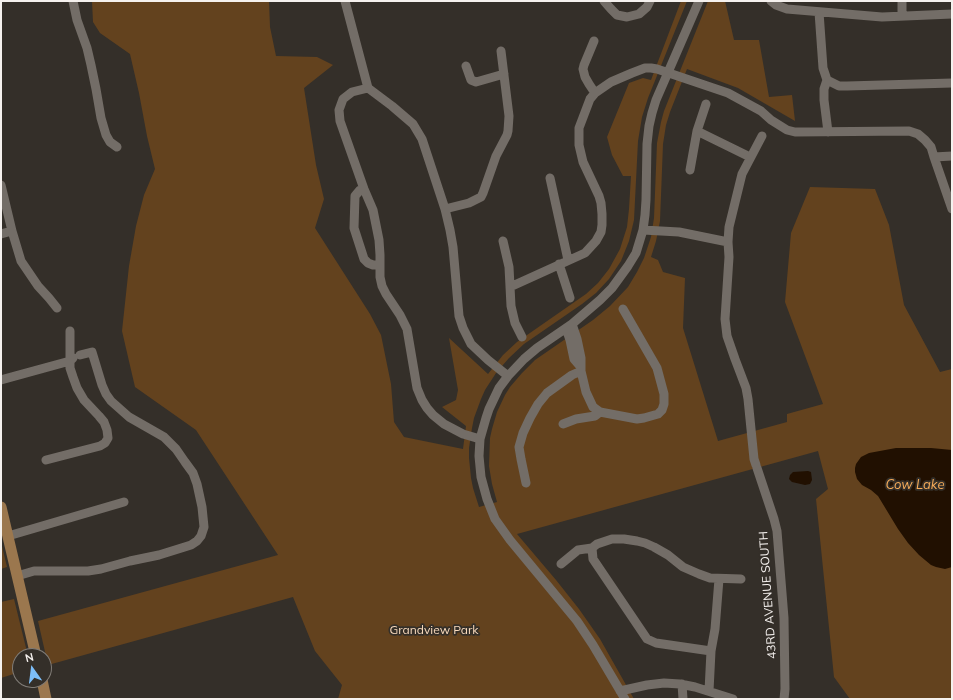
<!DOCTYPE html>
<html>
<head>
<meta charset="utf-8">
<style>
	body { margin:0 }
	#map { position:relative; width:953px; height:700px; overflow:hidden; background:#342f29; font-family:Mulish,sans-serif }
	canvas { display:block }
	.frame { position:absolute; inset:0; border:2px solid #f5f1ee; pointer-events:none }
	.north { position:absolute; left:12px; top:648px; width:40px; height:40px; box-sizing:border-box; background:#342f29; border:1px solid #817d78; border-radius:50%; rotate:346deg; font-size:11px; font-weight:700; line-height:16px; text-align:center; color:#f5f1ee }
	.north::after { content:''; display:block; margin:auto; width:14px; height:18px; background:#7cbef9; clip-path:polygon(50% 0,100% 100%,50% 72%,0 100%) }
</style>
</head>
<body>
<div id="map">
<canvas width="953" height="700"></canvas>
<div class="frame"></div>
<div class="north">N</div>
</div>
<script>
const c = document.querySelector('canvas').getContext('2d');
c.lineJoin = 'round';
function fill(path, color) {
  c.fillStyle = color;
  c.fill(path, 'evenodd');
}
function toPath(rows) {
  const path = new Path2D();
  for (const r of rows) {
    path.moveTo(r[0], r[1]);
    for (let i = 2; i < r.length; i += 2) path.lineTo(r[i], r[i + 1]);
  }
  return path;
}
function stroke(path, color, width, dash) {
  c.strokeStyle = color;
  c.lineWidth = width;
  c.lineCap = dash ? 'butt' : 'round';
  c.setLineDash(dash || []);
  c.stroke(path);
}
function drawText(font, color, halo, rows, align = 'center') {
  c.font = font + ' Mulish,sans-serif';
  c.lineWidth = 3.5;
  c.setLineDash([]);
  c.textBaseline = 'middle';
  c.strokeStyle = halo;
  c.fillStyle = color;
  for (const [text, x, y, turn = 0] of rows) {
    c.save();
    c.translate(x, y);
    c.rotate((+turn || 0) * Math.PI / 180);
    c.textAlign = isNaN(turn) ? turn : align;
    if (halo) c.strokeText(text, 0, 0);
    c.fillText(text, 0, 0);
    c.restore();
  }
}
const green = toPath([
	[92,1,269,1,270,27,276,56,317,57,333,65,304,88,316,165,324,199,315,228,370,314,381,335,391,384,394,422,404,437,463,449,466,426,442,407,456,400,458,390,449,338,488,374,503,355,517,342,586,294,598,283,609,269,620,249,627,227,629,209,631,176,623,176,612,155,607,137,629,83,643,78,651,80,681,1,687,1,648,98,642,117,638,141,634,220,629,241,621,261,609,279,596,293,582,304,524,344,509,358,496,373,485,390,481,399,474,418,472,428,469,448,469,458,471,478,473,488,479,507,497,502,492,484,489,466,490,438,492,429,497,412,505,395,510,387,522,373,535,360,593,320,610,306,628,287,637,272,644,258,651,237,654,218,657,143,661,122,664,111,708,1,725,1,734,40,759,40,769,97,792,95,795,121,738,88,687,69,670,112,666,125,663,144,660,221,656,241,651,257,658,260,663,272,685,278,683,328,718,441,787,422,787,414,823,404,785,302,791,233,810,187,875,189,889,225,904,305,940,372,952,369,952,699,850,699,834,677,816,499,828,489,818,451,517,534,556,580,579,609,600,639,634,699,338,699,342,685,315,651,293,597,48,665,38,621,278,555,196,430,135,387,122,331,129,266,136,226,144,195,155,169,147,136,139,93,130,54,100,33,93,22],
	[1,542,7,567,1,569],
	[14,599,28,656,20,656,20,672,1,678,1,602]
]);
const water = toPath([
	[896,448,931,448,952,450,952,567,945,569,936,567,931,565,919,555,908,543,898,529,878,496,871,490,862,485,857,479,855,472,855,468,856,464,861,457,869,453],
	[808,471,811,472,812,480,810,484,805,485,792,482,789,479,790,475,793,472]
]);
const minor = toPath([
	[73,1,77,20,87,48,91,65,96,89,101,118,106,135,110,142,117,147],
	[345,1,368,88],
	[604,1,611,9,617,15,627,17,639,14,647,7,650,1],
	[771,1,776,5,787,9,882,17,952,14],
	[902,1,902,16],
	[819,12,823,68,827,80,824,89,824,100,828,132],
	[594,41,584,65,583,69,585,77,589,84,595,93],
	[466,66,471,80,476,82,504,74],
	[827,80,839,86,847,86,952,83],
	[368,88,352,92,343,99,339,110,340,121,364,189,373,210,379,240,380,255,380,277,382,286,386,294,400,315,407,329,417,388,422,400,427,408,433,415,444,424,463,434,480,439],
	[368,88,392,106,413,124,422,139,445,209,450,230,453,247,459,316,463,328,471,344,488,360,508,376],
	[697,131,750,157],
	[934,157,952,209],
	[690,170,697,131,706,104],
	[550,178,568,260],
	[1,185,12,231,21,261,38,286,49,298,57,308],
	[364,189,360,190,355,196,354,228,364,259,368,263,373,265,380,265],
	[445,209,469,203,481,197,483,193,496,156,507,135,508,131,509,116,501,51],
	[643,230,679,232,728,242],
	[1,234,12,231],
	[503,241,509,267,511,306,515,323,522,337],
	[559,264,570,298],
	[510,287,585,253,596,241,601,232,602,225,602,214,601,203,599,196,583,162,579,145,579,128,590,99,595,93,611,82,632,73,645,68,651,68,657,69,728,93,761,111,771,120,787,130,795,132,909,131,918,134,925,140,931,147,934,157,952,156],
	[572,324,577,339,581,358,581,371,586,392,593,407,600,412],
	[566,328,570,340,574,359,580,366],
	[1,380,70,361,73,358],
	[600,412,637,419,644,418,658,414,662,410,664,404,664,394,657,368,623,309],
	[563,424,576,419,595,416,600,412],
	[46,460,100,446,105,443,108,438,107,430,104,422,99,416,84,400,77,388,73,377,70,368,70,331],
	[756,465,754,459,748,399,746,388,735,359,727,336,725,319,729,257,728,242,729,227,742,174,762,136],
	[757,468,774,519,777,531,784,618,785,689,784,699],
	[526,483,521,459,519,447,523,433,530,418,538,404,547,393,572,375,581,371],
	[8,536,124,502],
	[592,548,597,544,612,539,624,539,637,541,645,543,654,547,668,555,683,567,699,574,710,578,741,579],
	[561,564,578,550,592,548,593,559,647,639,656,643,711,651],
	[17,576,34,571,88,571,101,569,130,561,159,555,191,545,197,541,201,536,204,527,202,507,197,484,193,473,185,462,176,449,164,437,129,417,111,401,106,394,102,385,92,352,80,355],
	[682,684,683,699],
	[620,691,647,685,664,683,680,684,695,687,733,699],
	[709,691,711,651,715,629,719,579],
	[625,699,593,645,577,621,558,598,510,540,495,519,487,499,481,477,479,456,480,439,486,418,489,409,499,388,508,376,524,359,537,348,572,324,600,300,612,288,628,266,636,253,643,230,645,215,646,200,647,144,649,126,652,113,656,100,699,1]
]);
const major = toPath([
	[1,507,36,656],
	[42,680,46,699]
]);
const streetNames = [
	["43RD AVENUE SOUTH",768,595,-94]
];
const parkNames = [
	["Grandview Park",434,630]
];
const waterNames = [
	["Cow Lake",915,485]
];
fill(green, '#63421e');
fill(water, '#211001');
stroke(minor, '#736d67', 9);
stroke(major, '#9b774e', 11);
drawText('12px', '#f5f1ee', '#342f29', streetNames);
drawText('12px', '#fadbbd', '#342f29', parkNames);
drawText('italic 13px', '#f7ac59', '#342f29', waterNames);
</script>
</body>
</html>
